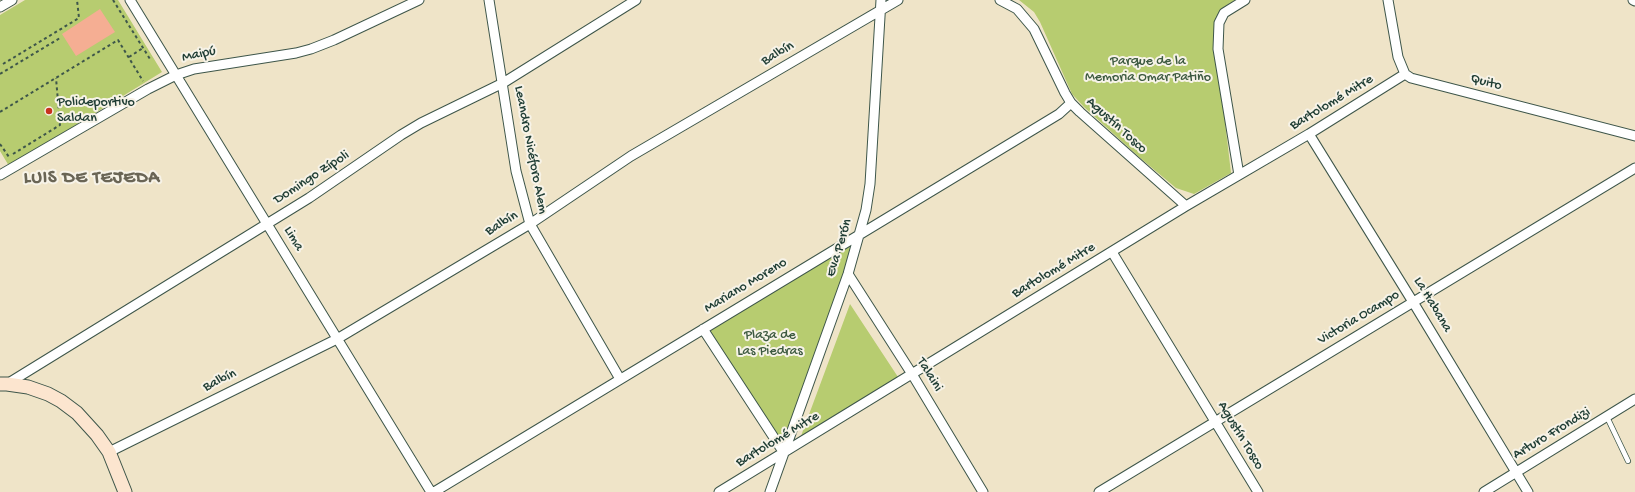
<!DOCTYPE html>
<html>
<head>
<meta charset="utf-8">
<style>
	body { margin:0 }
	canvas { display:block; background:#efe4c8 }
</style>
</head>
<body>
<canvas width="1635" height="492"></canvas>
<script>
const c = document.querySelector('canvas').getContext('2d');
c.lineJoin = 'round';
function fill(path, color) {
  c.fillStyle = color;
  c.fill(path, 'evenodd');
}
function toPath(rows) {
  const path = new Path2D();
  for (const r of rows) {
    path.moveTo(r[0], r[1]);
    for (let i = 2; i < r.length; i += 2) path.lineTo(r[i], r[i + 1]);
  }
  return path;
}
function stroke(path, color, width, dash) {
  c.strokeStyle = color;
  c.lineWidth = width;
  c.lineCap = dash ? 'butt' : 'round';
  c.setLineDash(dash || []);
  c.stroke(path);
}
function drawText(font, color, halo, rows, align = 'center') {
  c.font = font + ' "Gochi Hand",sans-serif';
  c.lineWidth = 4;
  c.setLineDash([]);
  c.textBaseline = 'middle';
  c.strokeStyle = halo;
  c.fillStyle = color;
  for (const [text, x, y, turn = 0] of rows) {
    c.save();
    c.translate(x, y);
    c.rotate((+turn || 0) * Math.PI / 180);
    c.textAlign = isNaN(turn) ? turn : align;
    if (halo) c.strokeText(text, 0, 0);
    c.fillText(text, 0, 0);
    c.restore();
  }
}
const green = toPath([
	[25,0,118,0,162,72,9,166,0,151,0,15],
	[1019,0,1235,0,1220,10,1216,19,1215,37,1231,173,1194,194,1176,188,1139,157,1084,107,1072,94,1040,22,1034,12],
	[860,233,784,453,703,329],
	[850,304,898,377,801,436]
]);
const building = toPath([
	[100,9,115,32,76,56,62,34]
]);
const path = toPath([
	[113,0,150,59],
	[129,57,143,48],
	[3,64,79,18,77,0],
	[0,74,60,38],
	[0,112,118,40,143,81],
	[0,144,9,157],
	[13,154,60,125,56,78]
]);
const lane = toPath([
	[1607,417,1628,461]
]);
const street = toPath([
	[130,0,431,492],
	[489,0,516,171,530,224,620,379],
	[1000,0,1017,9,1034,29,1065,93,1071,103,1080,112,1186,206],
	[1388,0,1398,57,1405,74,1411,78,1635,136],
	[1633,0,1635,1],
	[0,7,12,0],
	[1309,134,1413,302,1528,492],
	[0,175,148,89,176,75,194,69,296,53,311,49,334,40,419,0],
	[1239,175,1218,49,1219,23,1224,13,1245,0],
	[1112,252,1258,492],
	[848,274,912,374,983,492],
	[703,329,784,453],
	[7,384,309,198,401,135,421,123,503,83,636,0],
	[109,452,337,339,530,224,631,156,898,0],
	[434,492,1059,114,1071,103],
	[719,492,1186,206,1309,134,1405,74],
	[770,492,848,274,866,210,870,184,881,0],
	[1099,492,1635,168],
	[1484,492,1635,399]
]);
const secondary = toPath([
	[0,384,7,384,28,387,48,394,61,401,77,413,97,435,109,452,125,492]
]);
const markers = [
	[49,111,4,"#c8321e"]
];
const streetNames = [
	["Balbín",778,54,-30],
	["Maipú",199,55,-12],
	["Quito",1486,83,15],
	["Bartolomé Mitre",1332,103,-31],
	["Agustín Tosco",1116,126,42],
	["Leandro Nicéforo Alem",530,150,79],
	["Domingo Zípoli",312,178,-33],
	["Balbín",502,224,-31],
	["Lima",293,239,59],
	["Eva Perón",840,248,-73],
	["Bartolomé Mitre",1054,271,-31],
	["Mariano Moreno",746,286,-31],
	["La Habana",1432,305,59],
	["Victoria Ocampo",1359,318,-31],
	["Talaini",929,375,58],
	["Balbín",220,381,-26],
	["Arturo Frondizi",1552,434,-31],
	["Agustín Tosco",1240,436,59],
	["Bartolomé Mitre",778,440,-31]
];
const parkNames = [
	["Parque de la",1148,62],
	["Memoria Omar Patiño",1148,78],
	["Plaza de",770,336],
	["Las Piedras",770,352]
];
const poiNames = [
	["Polideportivo",57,103],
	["Saldan",57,119]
];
const districtNames = [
	["LUIS DE TEJEDA",92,179]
];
fill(green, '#b7cc70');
fill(building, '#f5ae93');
stroke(lane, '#3e564a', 6);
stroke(street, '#3e564a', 11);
stroke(secondary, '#3e564a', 15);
stroke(path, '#3e564a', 2, [3, 3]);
stroke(lane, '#fff', 4.5);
stroke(street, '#fff', 9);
stroke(secondary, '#fce5cf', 13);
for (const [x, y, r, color] of markers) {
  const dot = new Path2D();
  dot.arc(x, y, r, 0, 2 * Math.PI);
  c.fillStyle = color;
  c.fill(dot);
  stroke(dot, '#f7f3e8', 1.5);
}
drawText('14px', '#1f3d34', '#f7f3e8', streetNames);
drawText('14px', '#3d5a40', '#f7f3e8', parkNames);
drawText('14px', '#1f3d34', '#f7f3e8', poiNames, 'left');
c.letterSpacing = '1px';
drawText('bold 18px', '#6a6555', '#f7f3e8', districtNames);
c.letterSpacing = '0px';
</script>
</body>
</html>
